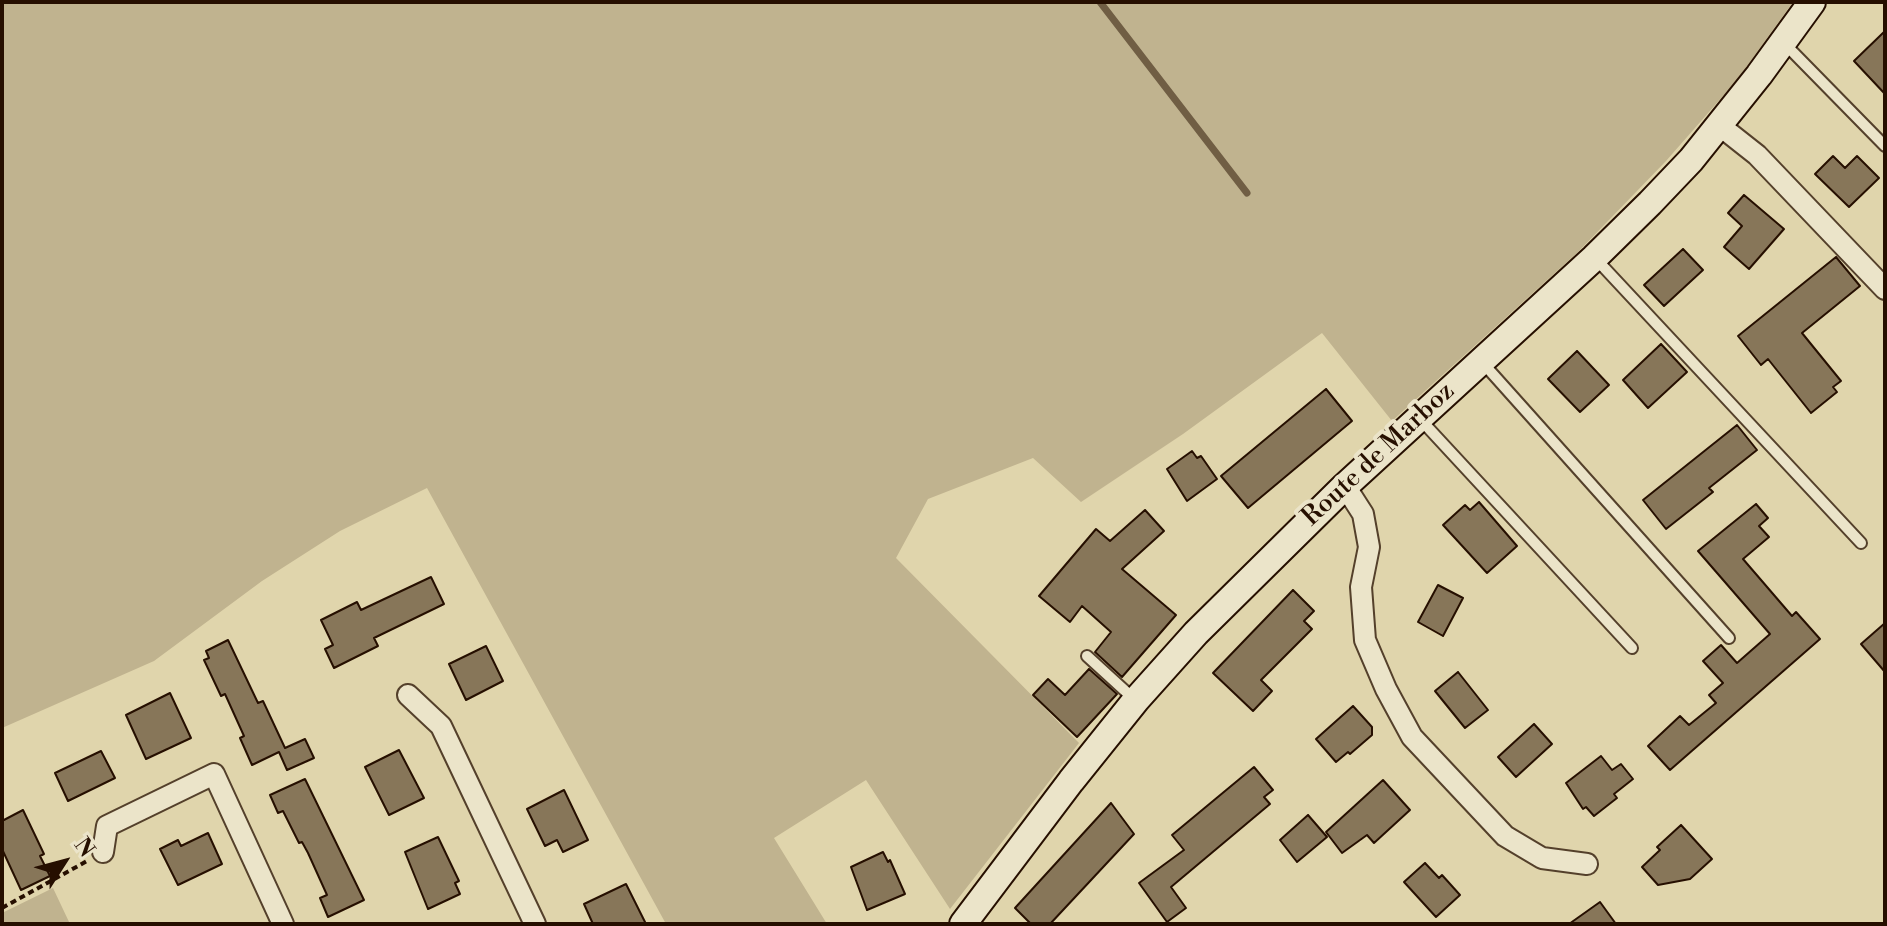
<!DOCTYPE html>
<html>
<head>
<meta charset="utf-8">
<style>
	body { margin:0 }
	#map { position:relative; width:1887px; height:926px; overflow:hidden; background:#e0d5ac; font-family:"Libre Bodoni",serif }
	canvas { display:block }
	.frame { position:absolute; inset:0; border:4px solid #260f00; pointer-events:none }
	.north { position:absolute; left:24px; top:822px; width:80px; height:80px; -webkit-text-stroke:6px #ebe4c9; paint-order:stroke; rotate:54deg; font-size:22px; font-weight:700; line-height:32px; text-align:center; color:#260f00 }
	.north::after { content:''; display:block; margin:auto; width:28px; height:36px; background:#260f00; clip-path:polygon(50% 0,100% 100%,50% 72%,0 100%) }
</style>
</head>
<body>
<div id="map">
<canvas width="1887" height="926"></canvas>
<div class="frame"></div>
<div class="north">N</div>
</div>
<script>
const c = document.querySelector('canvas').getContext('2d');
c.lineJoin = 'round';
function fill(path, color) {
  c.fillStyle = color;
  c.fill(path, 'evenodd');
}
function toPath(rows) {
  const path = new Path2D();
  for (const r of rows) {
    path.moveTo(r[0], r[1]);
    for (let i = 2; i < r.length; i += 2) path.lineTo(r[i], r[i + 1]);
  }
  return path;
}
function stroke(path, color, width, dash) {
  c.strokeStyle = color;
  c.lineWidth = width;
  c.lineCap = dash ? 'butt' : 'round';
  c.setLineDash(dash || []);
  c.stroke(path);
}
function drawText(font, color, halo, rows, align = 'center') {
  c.font = font + ' "Libre Bodoni",serif';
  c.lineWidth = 8;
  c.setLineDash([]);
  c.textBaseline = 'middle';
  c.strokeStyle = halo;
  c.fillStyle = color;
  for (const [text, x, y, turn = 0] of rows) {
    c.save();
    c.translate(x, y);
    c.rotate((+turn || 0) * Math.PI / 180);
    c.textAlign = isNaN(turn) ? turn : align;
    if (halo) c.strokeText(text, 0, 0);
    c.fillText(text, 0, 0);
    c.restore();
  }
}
const green = toPath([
	[2,2,1793,2,1737,80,1666,161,1578,252,1392,421,1322,333,1183,434,1081,502,1033,458,928,499,896,558,1079,743,950,909,866,780,774,838,827,924,666,924,427,488,340,531,262,581,154,661,2,728],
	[53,888,70,924,2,924,2,913]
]);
const stream = toPath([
	[1100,2,1247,193]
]);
const building = toPath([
	[1885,31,1885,94,1854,61,1885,31],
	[1833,156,1845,168,1857,156,1879,178,1849,207,1815,174,1833,156],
	[1744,195,1784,229,1749,269,1724,247,1742,226,1728,213,1744,195],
	[1683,249,1703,270,1664,306,1644,285,1683,249],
	[1836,257,1860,286,1802,333,1841,381,1833,387,1837,392,1811,413,1768,359,1761,365,1738,336,1836,257],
	[1661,344,1687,372,1648,408,1623,380,1661,344],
	[1577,351,1609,385,1580,412,1548,379,1577,351],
	[1326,389,1352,421,1248,508,1221,476,1326,389],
	[1737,425,1757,450,1709,488,1713,492,1666,529,1643,500,1737,425],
	[1192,451,1197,458,1201,456,1217,479,1187,501,1167,469,1192,451],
	[1479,502,1517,546,1487,573,1443,525,1465,505,1470,510,1479,502],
	[1756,504,1768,518,1759,526,1769,537,1743,559,1792,616,1796,612,1820,639,1670,770,1648,746,1680,716,1689,725,1716,703,1709,695,1723,683,1703,661,1721,645,1737,663,1770,634,1698,551,1756,504],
	[1145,510,1164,531,1122,569,1176,615,1122,677,1095,652,1111,632,1082,606,1070,622,1039,596,1096,529,1110,541,1145,510],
	[431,577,444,604,374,638,378,646,334,668,325,649,333,645,321,620,357,602,361,610,431,577],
	[1438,585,1463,598,1443,636,1418,622,1438,585],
	[1293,590,1314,611,1304,621,1312,629,1261,680,1272,691,1253,711,1213,673,1293,590],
	[1885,623,1885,672,1861,644,1885,623],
	[228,640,258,703,263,701,285,748,305,739,314,758,287,770,279,752,252,765,240,738,244,736,225,694,221,696,204,660,209,658,206,651,228,640],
	[486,646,503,681,466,700,449,664,486,646],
	[1089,669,1117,694,1077,737,1033,695,1048,679,1065,695,1089,669],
	[1458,672,1488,710,1465,728,1435,691,1458,672],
	[170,693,191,738,146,759,126,715,170,693],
	[1353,706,1372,727,1372,735,1350,754,1348,752,1336,762,1316,739,1353,706],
	[1534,724,1552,744,1516,777,1498,757,1534,724],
	[399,750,424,798,389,815,365,767,399,750],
	[101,751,115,778,68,801,55,773,101,751],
	[1601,756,1612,770,1621,764,1633,779,1614,794,1617,798,1594,816,1586,807,1583,809,1566,783,1601,756],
	[1254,767,1273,790,1264,797,1270,804,1171,887,1186,908,1167,922,1139,883,1184,850,1172,835,1254,767],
	[305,779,364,900,328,917,320,898,327,895,308,853,302,842,299,843,283,811,278,813,270,795,305,779],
	[1383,780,1410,810,1374,843,1367,835,1342,853,1326,832,1383,780],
	[564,790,588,840,563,852,557,840,545,846,527,809,564,790],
	[1111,803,1134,834,1050,924,1031,924,1015,908,1111,803],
	[23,810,44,854,40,856,50,876,21,890,2,849,2,821,23,810],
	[1308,815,1327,837,1297,862,1280,840,1308,815],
	[1681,825,1712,859,1690,879,1658,885,1642,867,1660,850,1657,847,1681,825],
	[208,833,222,864,178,885,160,849,178,840,181,846,208,833],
	[438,837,459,881,455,883,460,894,428,909,405,852,438,837],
	[883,852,888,862,890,860,905,894,867,910,851,867,883,852],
	[1425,863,1439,878,1442,875,1460,895,1436,917,1404,882,1425,863],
	[626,884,646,924,593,924,584,904,626,884],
	[1600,902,1616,924,1569,924,1600,902]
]);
const path = toPath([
	[2,908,87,861]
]);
const service = toPath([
	[1783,42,1885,146],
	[1596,259,1861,543],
	[1482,362,1729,638],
	[1420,419,1632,648],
	[1087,656,1134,699]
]);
const minor = toPath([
	[1719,125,1757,155,1885,289],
	[1345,486,1363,514,1369,547,1361,587,1365,640,1386,689,1412,737,1505,836,1542,858,1587,864],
	[408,695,441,726,535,924],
	[103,852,107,826,214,774,283,924]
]);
const secondary = toPath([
	[963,924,1071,781,1136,700,1196,633,1345,486,1594,258,1650,203,1691,160,1759,75,1812,2]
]);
const streetNames = [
	["Route de Marboz",1379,455,-43]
];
fill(green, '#c0b38f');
stroke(stream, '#705e44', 7);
fill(building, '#877659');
stroke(building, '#260f00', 2);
stroke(service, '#54402b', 14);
stroke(minor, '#54402b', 24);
stroke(secondary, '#260f00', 30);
stroke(path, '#260f00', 4, [6, 4]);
stroke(service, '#ebe4c9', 10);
stroke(minor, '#ebe4c9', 20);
stroke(secondary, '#ebe4c9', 26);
drawText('26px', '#260f00', '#ebe4c9', streetNames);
</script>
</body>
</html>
